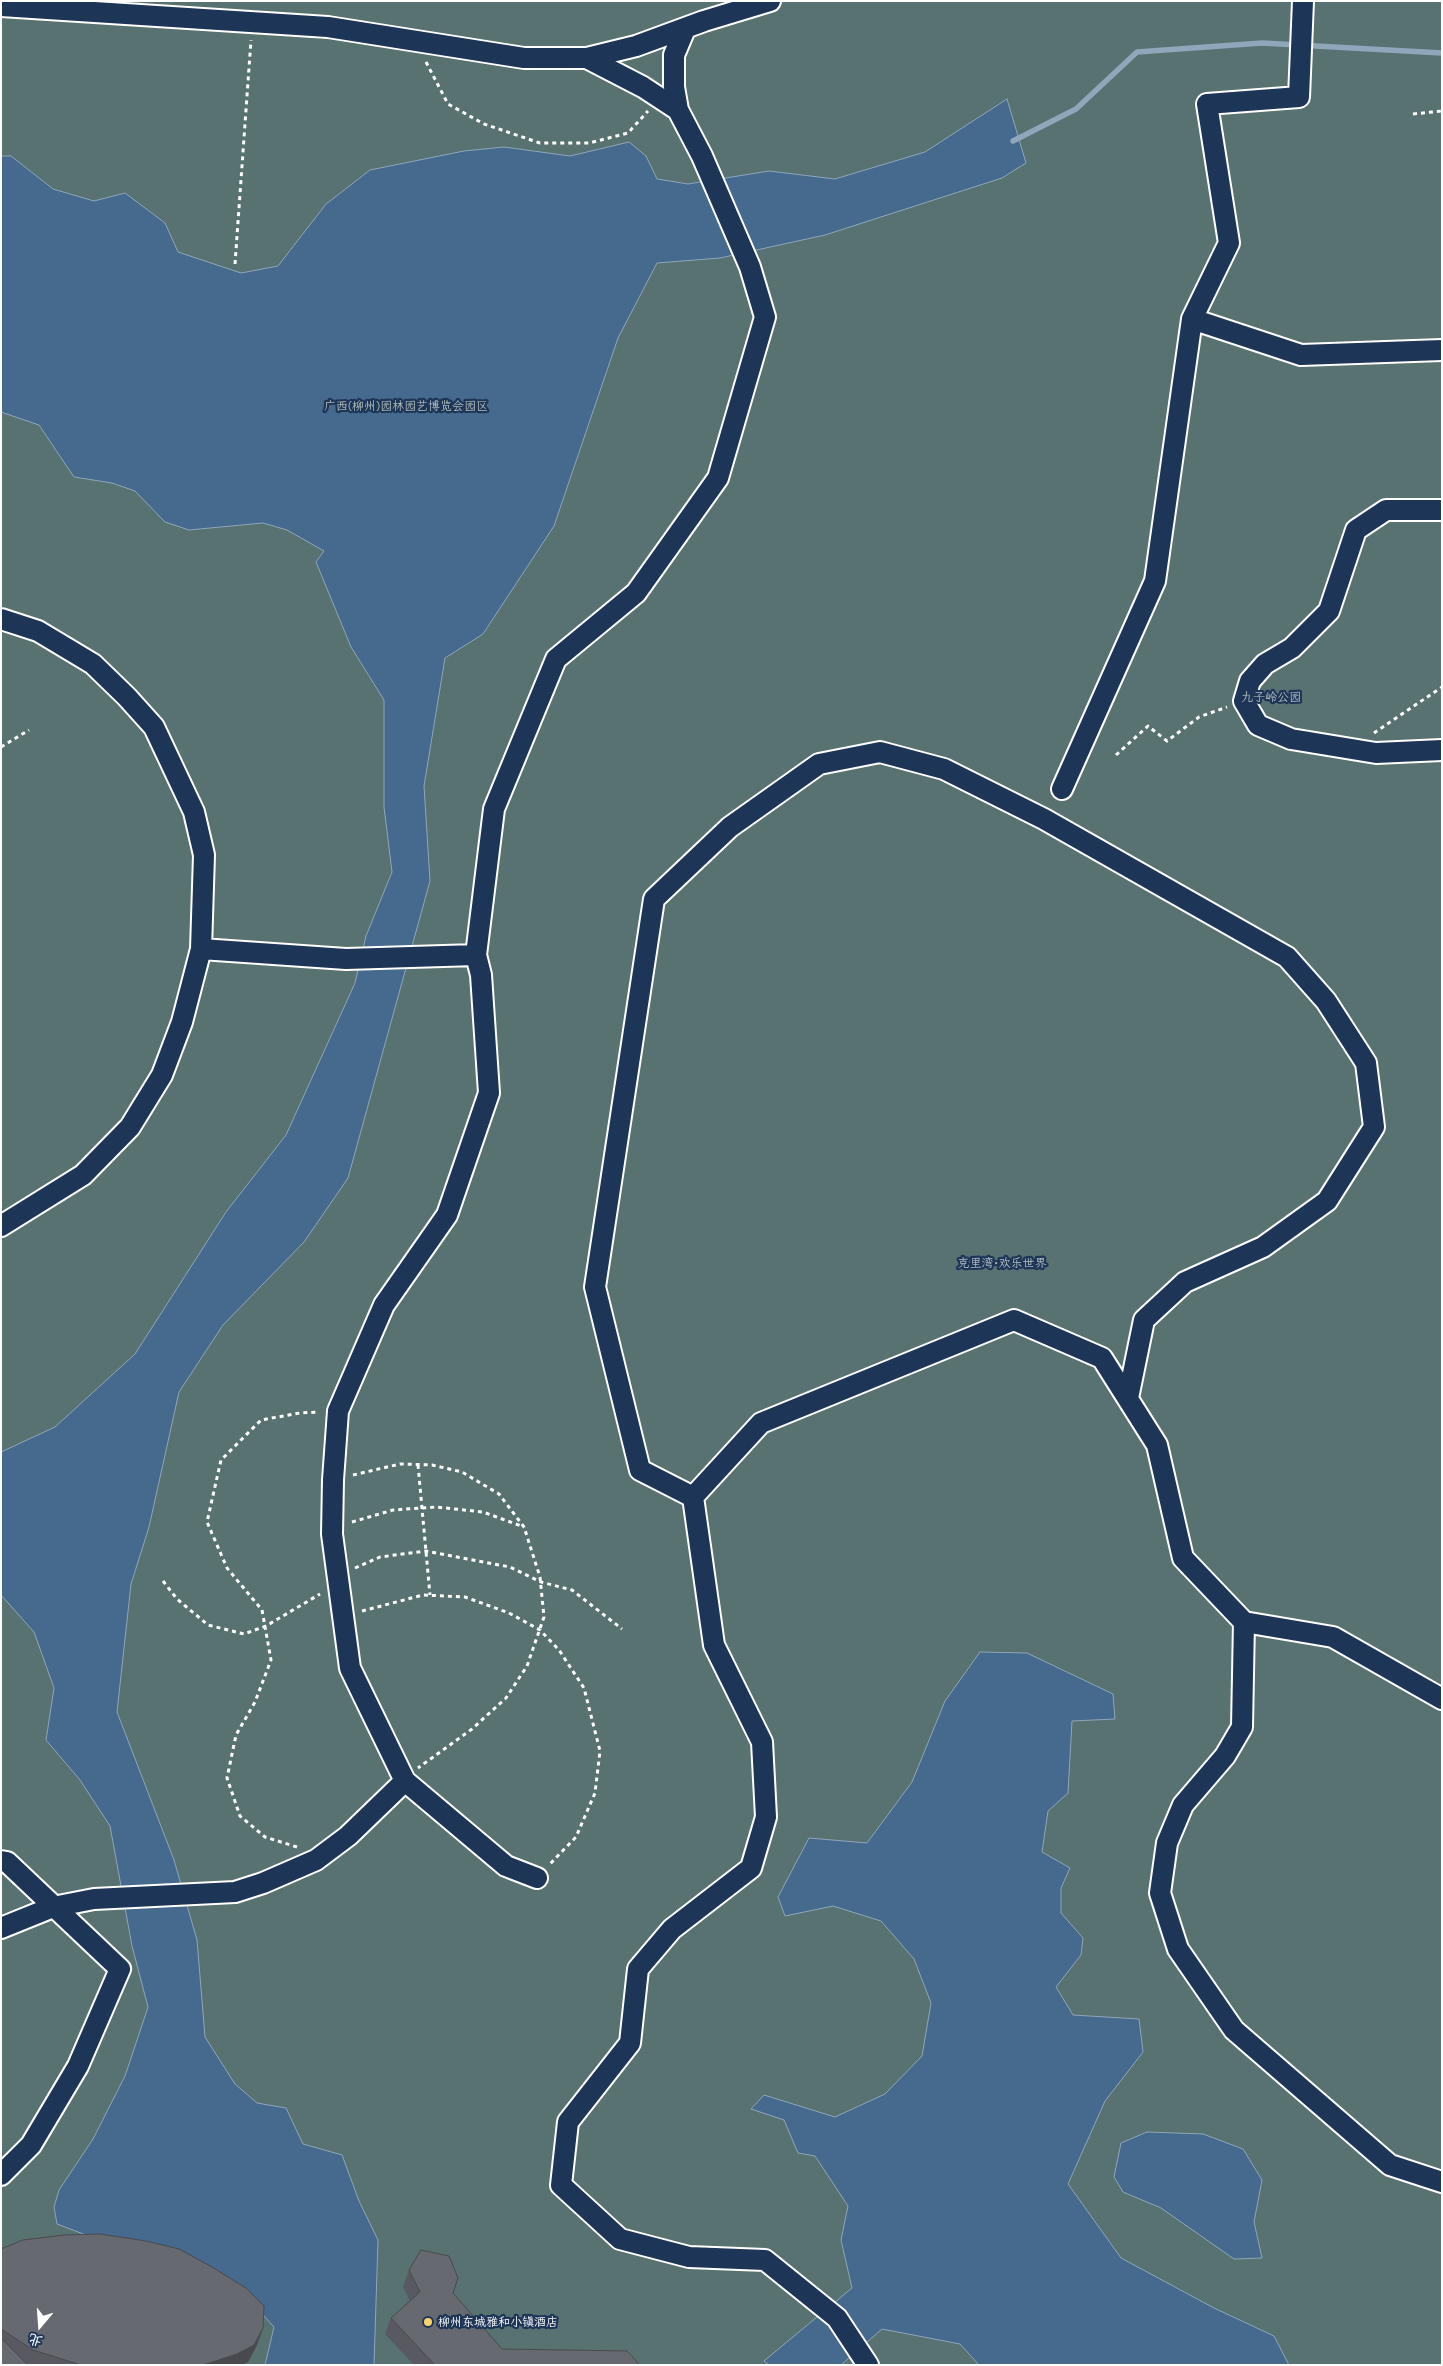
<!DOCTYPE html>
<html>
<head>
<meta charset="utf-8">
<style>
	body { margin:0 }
	#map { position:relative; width:1443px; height:2366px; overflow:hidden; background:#1d3557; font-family:Mali,"LXGW WenKai TC",sans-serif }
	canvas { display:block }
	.frame { position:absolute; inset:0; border:2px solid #fff; pointer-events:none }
	.north { position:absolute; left:15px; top:2301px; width:50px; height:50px; -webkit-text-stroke:4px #1d3557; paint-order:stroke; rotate:198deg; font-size:14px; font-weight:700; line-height:20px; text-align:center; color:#fff }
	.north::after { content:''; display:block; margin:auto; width:18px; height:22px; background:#fff; clip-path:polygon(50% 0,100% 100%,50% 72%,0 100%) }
</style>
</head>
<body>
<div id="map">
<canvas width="1443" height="2366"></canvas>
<div class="frame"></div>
<div class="north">北</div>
</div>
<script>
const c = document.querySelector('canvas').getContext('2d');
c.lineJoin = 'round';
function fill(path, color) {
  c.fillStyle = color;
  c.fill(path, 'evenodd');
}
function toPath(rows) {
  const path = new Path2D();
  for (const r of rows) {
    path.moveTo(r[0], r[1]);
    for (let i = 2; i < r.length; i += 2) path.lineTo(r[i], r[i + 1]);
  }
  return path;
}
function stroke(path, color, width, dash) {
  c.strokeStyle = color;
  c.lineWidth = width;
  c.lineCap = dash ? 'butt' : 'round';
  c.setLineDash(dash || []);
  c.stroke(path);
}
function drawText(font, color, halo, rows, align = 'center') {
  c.font = font + ' Mali,"LXGW WenKai TC",sans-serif';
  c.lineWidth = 4.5;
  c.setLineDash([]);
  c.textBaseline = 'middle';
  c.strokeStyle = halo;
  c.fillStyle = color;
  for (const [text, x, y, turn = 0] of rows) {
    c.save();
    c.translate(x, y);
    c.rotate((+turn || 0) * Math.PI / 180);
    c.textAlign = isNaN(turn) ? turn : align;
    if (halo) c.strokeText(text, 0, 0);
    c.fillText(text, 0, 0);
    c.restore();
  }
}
const green = toPath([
	[1,1,1442,1,1442,2365,1,2365]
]);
const water = toPath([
	[1007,99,1026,163,1002,178,825,235,720,258,657,263,618,338,554,526,483,634,445,658,424,786,430,881,348,1178,304,1242,223,1325,179,1392,149,1527,131,1584,117,1712,174,1860,197,1940,205,2037,235,2084,257,2103,286,2108,303,2144,342,2155,359,2201,378,2240,374,2365,265,2365,274,2327,245,2295,57,2224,54,2207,59,2190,93,2139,125,2076,148,2007,132,1946,110,1826,80,1780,46,1740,54,1688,34,1632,1,1595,1,1452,55,1427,135,1354,226,1212,286,1135,355,983,366,936,392,872,384,807,384,700,351,647,316,562,324,551,287,530,263,523,189,530,165,522,135,491,112,483,74,477,39,425,1,412,1,156,11,156,53,189,94,201,125,193,165,223,178,252,241,273,278,266,326,204,370,170,464,151,504,147,570,156,629,142,646,156,657,179,688,184,769,171,835,179,925,152,1007,99],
	[980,1652,1027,1653,1113,1694,1115,1719,1072,1721,1068,1793,1048,1811,1042,1852,1070,1868,1061,1888,1061,1913,1083,1938,1081,1955,1056,1987,1073,2015,1139,2019,1143,2052,1105,2101,1068,2184,1121,2258,1214,2308,1274,2336,1289,2365,979,2365,960,2344,882,2329,841,2365,769,2365,764,2361,852,2288,841,2240,848,2206,815,2156,798,2153,784,2120,751,2109,764,2095,835,2117,885,2094,922,2056,931,2003,914,1959,881,1921,833,1906,785,1916,778,1897,809,1838,867,1843,912,1782,945,1701,980,1652],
	[1147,2132,1203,2134,1243,2149,1262,2180,1254,2222,1262,2258,1234,2259,1161,2208,1123,2192,1114,2177,1121,2143,1147,2132]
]);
const stream = toPath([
	[1013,141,1076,109,1137,52,1262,43,1442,53]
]);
const path = toPath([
	[426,62,448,104,484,124,540,143,589,143,628,133,648,111],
	[1413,114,1442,111],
	[235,264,251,40],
	[1374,733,1442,687],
	[1,747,29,730],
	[1116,755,1148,726,1167,741,1199,717,1227,707],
	[418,1465,430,1595],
	[353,1475,400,1464,432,1465,462,1472,499,1494,524,1527,540,1577,544,1617,527,1666,506,1698,472,1729,418,1768],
	[352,1522,393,1510,436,1507,483,1512,524,1527],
	[355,1568,380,1557,426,1551,510,1567,541,1582,572,1590,622,1629],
	[163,1581,177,1599,208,1625,244,1634,266,1626,320,1594],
	[362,1611,423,1595,465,1597,509,1613,540,1630,559,1650,584,1688,600,1751,595,1793,576,1837,549,1865],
	[297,1847,265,1837,240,1816,227,1778,236,1735,255,1702,271,1660,262,1610,227,1568,207,1522,221,1460,261,1420,300,1413,319,1412]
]);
const minor = toPath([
	[1,6,328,27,524,58,587,58,643,87,678,110,702,156,750,267,765,317,718,478,636,593,556,659,494,809,476,955,481,975,489,1093,447,1215,384,1305,338,1411,333,1480,332,1534,350,1668,405,1781,506,1866,537,1878],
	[587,58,636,46,704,21,770,1],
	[678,110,674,87,674,55,685,29],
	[1192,319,1301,355,1442,350],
	[1442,510,1386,510,1356,530,1329,611,1292,648,1265,664,1250,681,1244,701,1258,725,1291,739,1376,753,1442,750],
	[1,619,38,631,93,664,127,697,154,727,194,812,204,855,201,949,182,1022,162,1075,130,1127,83,1175,1,1226],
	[1062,789,1155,581,1192,319,1229,243,1207,104,1299,97,1303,1],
	[201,949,346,959,476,955],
	[693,1497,640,1470,595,1287,654,899,730,827,819,764,880,752,944,769,1044,819,1287,957,1326,1001,1366,1063,1374,1127,1327,1201,1263,1247,1185,1282,1144,1320,1128,1398],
	[1244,1622,1242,1727,1225,1756,1183,1805,1167,1843,1160,1893,1178,1949,1234,2030,1390,2165,1442,2182],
	[1,1861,7,1862,120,1969,78,2066,31,2145,1,2175],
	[1,1928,53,1907,94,1899,235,1892,263,1883,316,1860,348,1836,405,1781],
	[868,2365,837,2318,765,2260,689,2257,620,2239,561,2185,568,2122,630,2043,638,1969,672,1929,751,1868,766,1817,762,1742,714,1645,693,1497,761,1423,1014,1320,1102,1358,1157,1445,1183,1558,1244,1622,1333,1637,1442,1699]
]);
const wall = toPath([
	[1,2249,263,2328,257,2345,248,2362,242,2365,1,2365],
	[409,2270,453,2293,502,2349,640,2365,414,2365,385,2334,391,2318,410,2301,403,2287]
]);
const shadedWall = toPath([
	[263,2328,257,2345,248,2362,242,2365,203,2365]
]);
const building = toPath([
	[100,2234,146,2241,179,2249,212,2267,246,2288,264,2306,263,2328,254,2345,237,2354,203,2365,81,2365,33,2350,1,2329,1,2249,23,2240,64,2235,100,2234],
	[421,2250,449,2256,458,2278,453,2293,502,2349,627,2351,640,2365,435,2365,391,2318,420,2292,409,2270,421,2250],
	[1,2338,28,2365,1,2365,1,2338]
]);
const markers = [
	[428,2322,5,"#ffd166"]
];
const parkNames = [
	["广西(柳州)园林园艺博览会园区",406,406],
	["九子岭公园",1271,697],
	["克里湾·欢乐世界",1002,1263]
];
const poiNames = [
	["柳州东城雅和小镇酒店",438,2322]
];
fill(green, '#577270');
fill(water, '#456a8d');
stroke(water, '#8fa6bb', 1);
stroke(stream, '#8fa6bb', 5.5);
stroke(minor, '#fff', 24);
stroke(path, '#fff', 3, [4, 4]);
stroke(minor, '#1d3557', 20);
fill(wall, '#595a61');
fill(shadedWall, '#484a4f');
fill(building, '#676971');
stroke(building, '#484a4f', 1);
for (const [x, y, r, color] of markers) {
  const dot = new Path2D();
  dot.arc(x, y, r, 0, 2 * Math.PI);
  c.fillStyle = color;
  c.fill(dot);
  stroke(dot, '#1d3557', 2);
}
drawText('12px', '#b3c0bf', '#1d3557', parkNames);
drawText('12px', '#fff', '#1d3557', poiNames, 'left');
</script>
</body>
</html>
